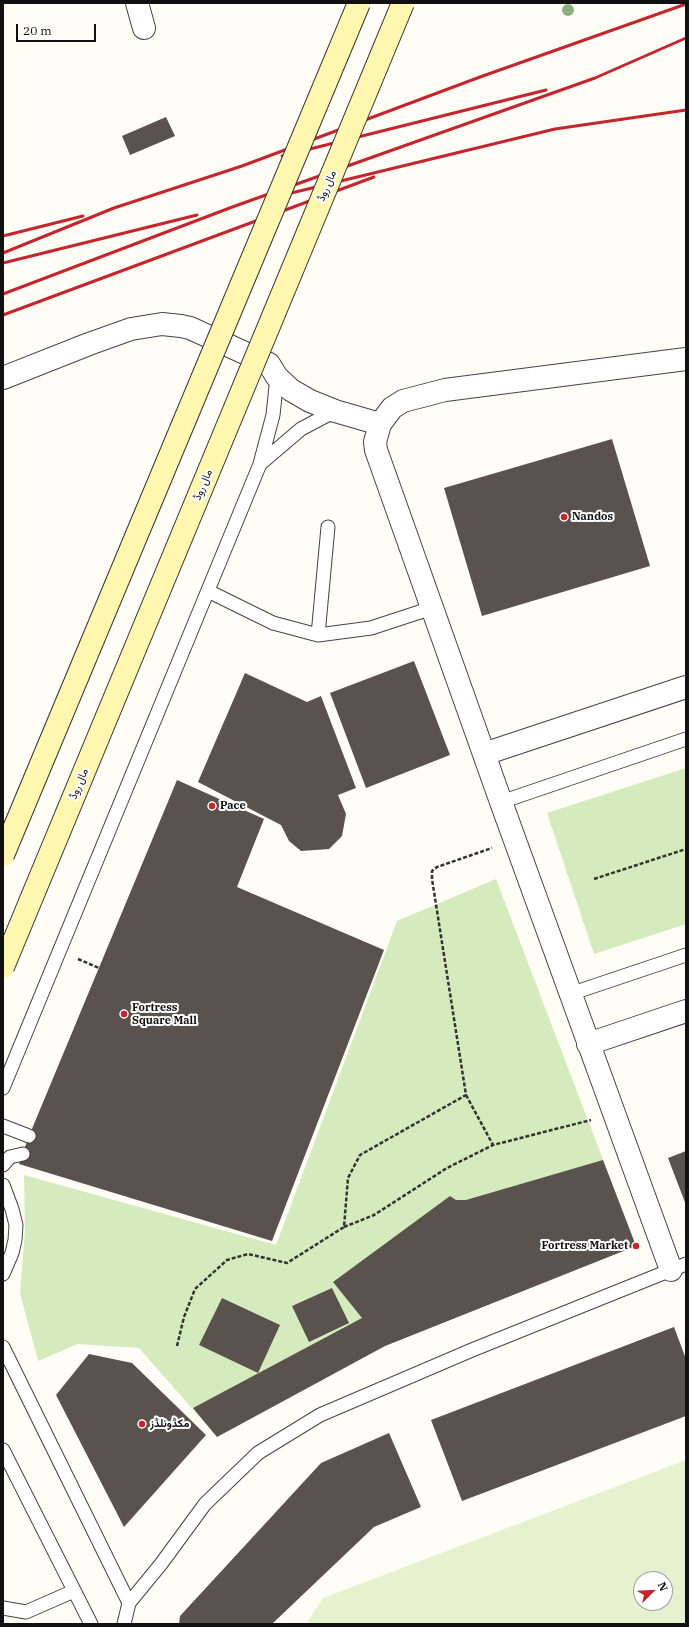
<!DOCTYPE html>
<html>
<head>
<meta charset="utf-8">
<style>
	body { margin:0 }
	#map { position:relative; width:689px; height:1627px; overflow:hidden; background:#fffdf5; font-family:"IBM Plex Serif",serif }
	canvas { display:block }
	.frame { position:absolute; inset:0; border:4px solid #111; pointer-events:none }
	.north { position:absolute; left:633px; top:1571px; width:40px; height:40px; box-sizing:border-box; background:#fff; border:1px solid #a0a0a0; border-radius:50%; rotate:66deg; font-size:11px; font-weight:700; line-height:16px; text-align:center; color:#111 }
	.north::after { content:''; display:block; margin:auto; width:14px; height:18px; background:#c4262e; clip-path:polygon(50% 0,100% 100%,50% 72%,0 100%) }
	.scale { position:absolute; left:16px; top:24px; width:80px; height:18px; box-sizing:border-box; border:2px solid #111; border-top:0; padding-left:5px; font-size:12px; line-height:14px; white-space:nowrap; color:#111; -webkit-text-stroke:3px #fff; paint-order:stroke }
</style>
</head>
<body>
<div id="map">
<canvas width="689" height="1627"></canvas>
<div class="frame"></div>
<div class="north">N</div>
<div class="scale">20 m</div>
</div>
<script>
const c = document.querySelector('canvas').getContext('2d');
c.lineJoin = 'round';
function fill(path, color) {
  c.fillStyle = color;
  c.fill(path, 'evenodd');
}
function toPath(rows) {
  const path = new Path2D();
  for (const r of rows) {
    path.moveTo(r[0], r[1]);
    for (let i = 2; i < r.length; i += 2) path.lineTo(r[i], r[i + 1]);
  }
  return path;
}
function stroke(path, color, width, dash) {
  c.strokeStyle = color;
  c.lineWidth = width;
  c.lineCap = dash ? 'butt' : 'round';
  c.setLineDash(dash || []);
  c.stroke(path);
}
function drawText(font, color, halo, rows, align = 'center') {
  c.font = font + ' "IBM Plex Serif",Vazirmatn,serif';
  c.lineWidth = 4;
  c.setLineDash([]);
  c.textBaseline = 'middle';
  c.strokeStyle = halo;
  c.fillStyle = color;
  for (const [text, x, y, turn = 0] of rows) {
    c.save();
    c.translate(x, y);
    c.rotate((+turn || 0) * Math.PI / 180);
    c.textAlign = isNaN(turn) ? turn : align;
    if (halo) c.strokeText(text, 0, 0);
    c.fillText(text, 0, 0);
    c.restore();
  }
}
const green = toPath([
	[686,768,686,924,594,954,547,813],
	[496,879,636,1246,385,1346,217,1437,139,1348,78,1344,38,1361,20,1293,25,1230,24,1175,276,1245,397,921]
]);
const pitch = toPath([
	[686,1460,686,1624,306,1624,323,1598],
	[641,1579,665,1579,665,1603,641,1603]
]);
const building = toPath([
	[166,117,175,136,130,155,122,136],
	[612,439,650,566,482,616,444,488],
	[414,661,450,755,366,788,330,693],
	[245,673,307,702,321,696,356,788,338,795,346,814,342,836,329,849,301,851,289,841,281,825,198,782],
	[177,780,264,819,237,887,384,950,272,1241,19,1164,29,1136],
	[686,1151,686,1205,668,1158],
	[603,1160,636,1246,385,1346,217,1437,193,1408,362,1318,333,1282,450,1196,456,1200,466,1200],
	[332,1288,349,1323,309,1342,292,1306],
	[222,1298,280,1325,258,1373,199,1345],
	[674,1327,686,1359,686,1416,462,1501,431,1420],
	[89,1354,132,1363,206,1435,124,1527,56,1395],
	[389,1433,421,1507,374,1527,272,1624,179,1624,180,1616,321,1463]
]);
const path = toPath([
	[594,879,686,849],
	[78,959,99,968],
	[466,1095,493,1145],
	[344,1227,374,1215,447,1168,493,1145,591,1120],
	[177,1346,184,1317,195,1289,227,1260,248,1254,287,1263,344,1227,348,1178,360,1155,466,1095,432,879,432,871,437,867,492,848]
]);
const lane = toPath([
	[260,464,301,429,335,411],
	[208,591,273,623,318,635,371,628,432,608],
	[318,635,328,527],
	[501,802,686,739],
	[570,994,686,955],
	[3,1088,260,464,273,415,277,377],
	[3,1126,29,1136],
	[3,1165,10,1157,23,1154],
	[3,1185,12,1209,16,1225,15,1240,12,1253,3,1274],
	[3,1347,129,1603],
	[3,1450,91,1624],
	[3,1608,26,1612,74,1591],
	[124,1624,129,1603,161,1564,205,1504,258,1453,320,1415,472,1350,686,1264]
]);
const street = toPath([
	[137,3,144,28],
	[3,378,89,344,131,329,162,324,181,326,190,328,269,364,277,377,291,390,310,401,335,411,380,424,392,408,403,401,445,390,686,359],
	[380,424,375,442,376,450,501,802,671,1270],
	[484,754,686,687],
	[588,1044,686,1011]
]);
const rail = toPath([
	[282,156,546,90],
	[279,196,555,129,686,110],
	[3,236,83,216],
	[3,253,114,208,242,166,480,77,686,4],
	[3,263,197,215],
	[3,294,235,206,595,78,686,38],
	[3,315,374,177]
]);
const secondaryBridge = toPath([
	[3,855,359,3],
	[3,967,403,3]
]);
const trees = [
	[568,10]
];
const markers = [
	[564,517,4,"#c4262e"],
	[212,806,4,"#c4262e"],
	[124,1014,4,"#c4262e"],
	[636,1246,4,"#c4262e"],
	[142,1424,4,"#c4262e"]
];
const streetNames = [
	["مال روڈ",327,186,-67],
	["مال روڈ",203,485,-67],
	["مال روڈ",79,784,-67]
];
const poiNames = [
	["Nandos",572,517],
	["Pace",220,806],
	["Fortress",132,1008],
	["Square Mall",132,1021],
	["Fortress Market",628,1246,"right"],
	["مکڈونلڈز",150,1424]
];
fill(green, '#d5ebbd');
fill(pitch, '#e6f2cf');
fill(building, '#5a524d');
stroke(lane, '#444', 15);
stroke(street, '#444', 24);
stroke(path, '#333', 2.5, [4, 2]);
stroke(lane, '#fff', 13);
stroke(street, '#fff', 22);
stroke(rail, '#c4262e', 3);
stroke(secondaryBridge, '#333', 24, []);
stroke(secondaryBridge, '#fff6b0', 22);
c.fillStyle = '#8dad7f';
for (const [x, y] of trees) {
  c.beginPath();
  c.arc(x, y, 6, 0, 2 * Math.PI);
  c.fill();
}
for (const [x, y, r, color] of markers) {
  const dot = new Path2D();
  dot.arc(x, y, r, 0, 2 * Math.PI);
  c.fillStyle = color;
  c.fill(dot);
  stroke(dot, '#fff', 1.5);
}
drawText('11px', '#111', '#fff', streetNames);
drawText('bold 11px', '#111', '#fff', poiNames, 'left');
</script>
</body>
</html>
